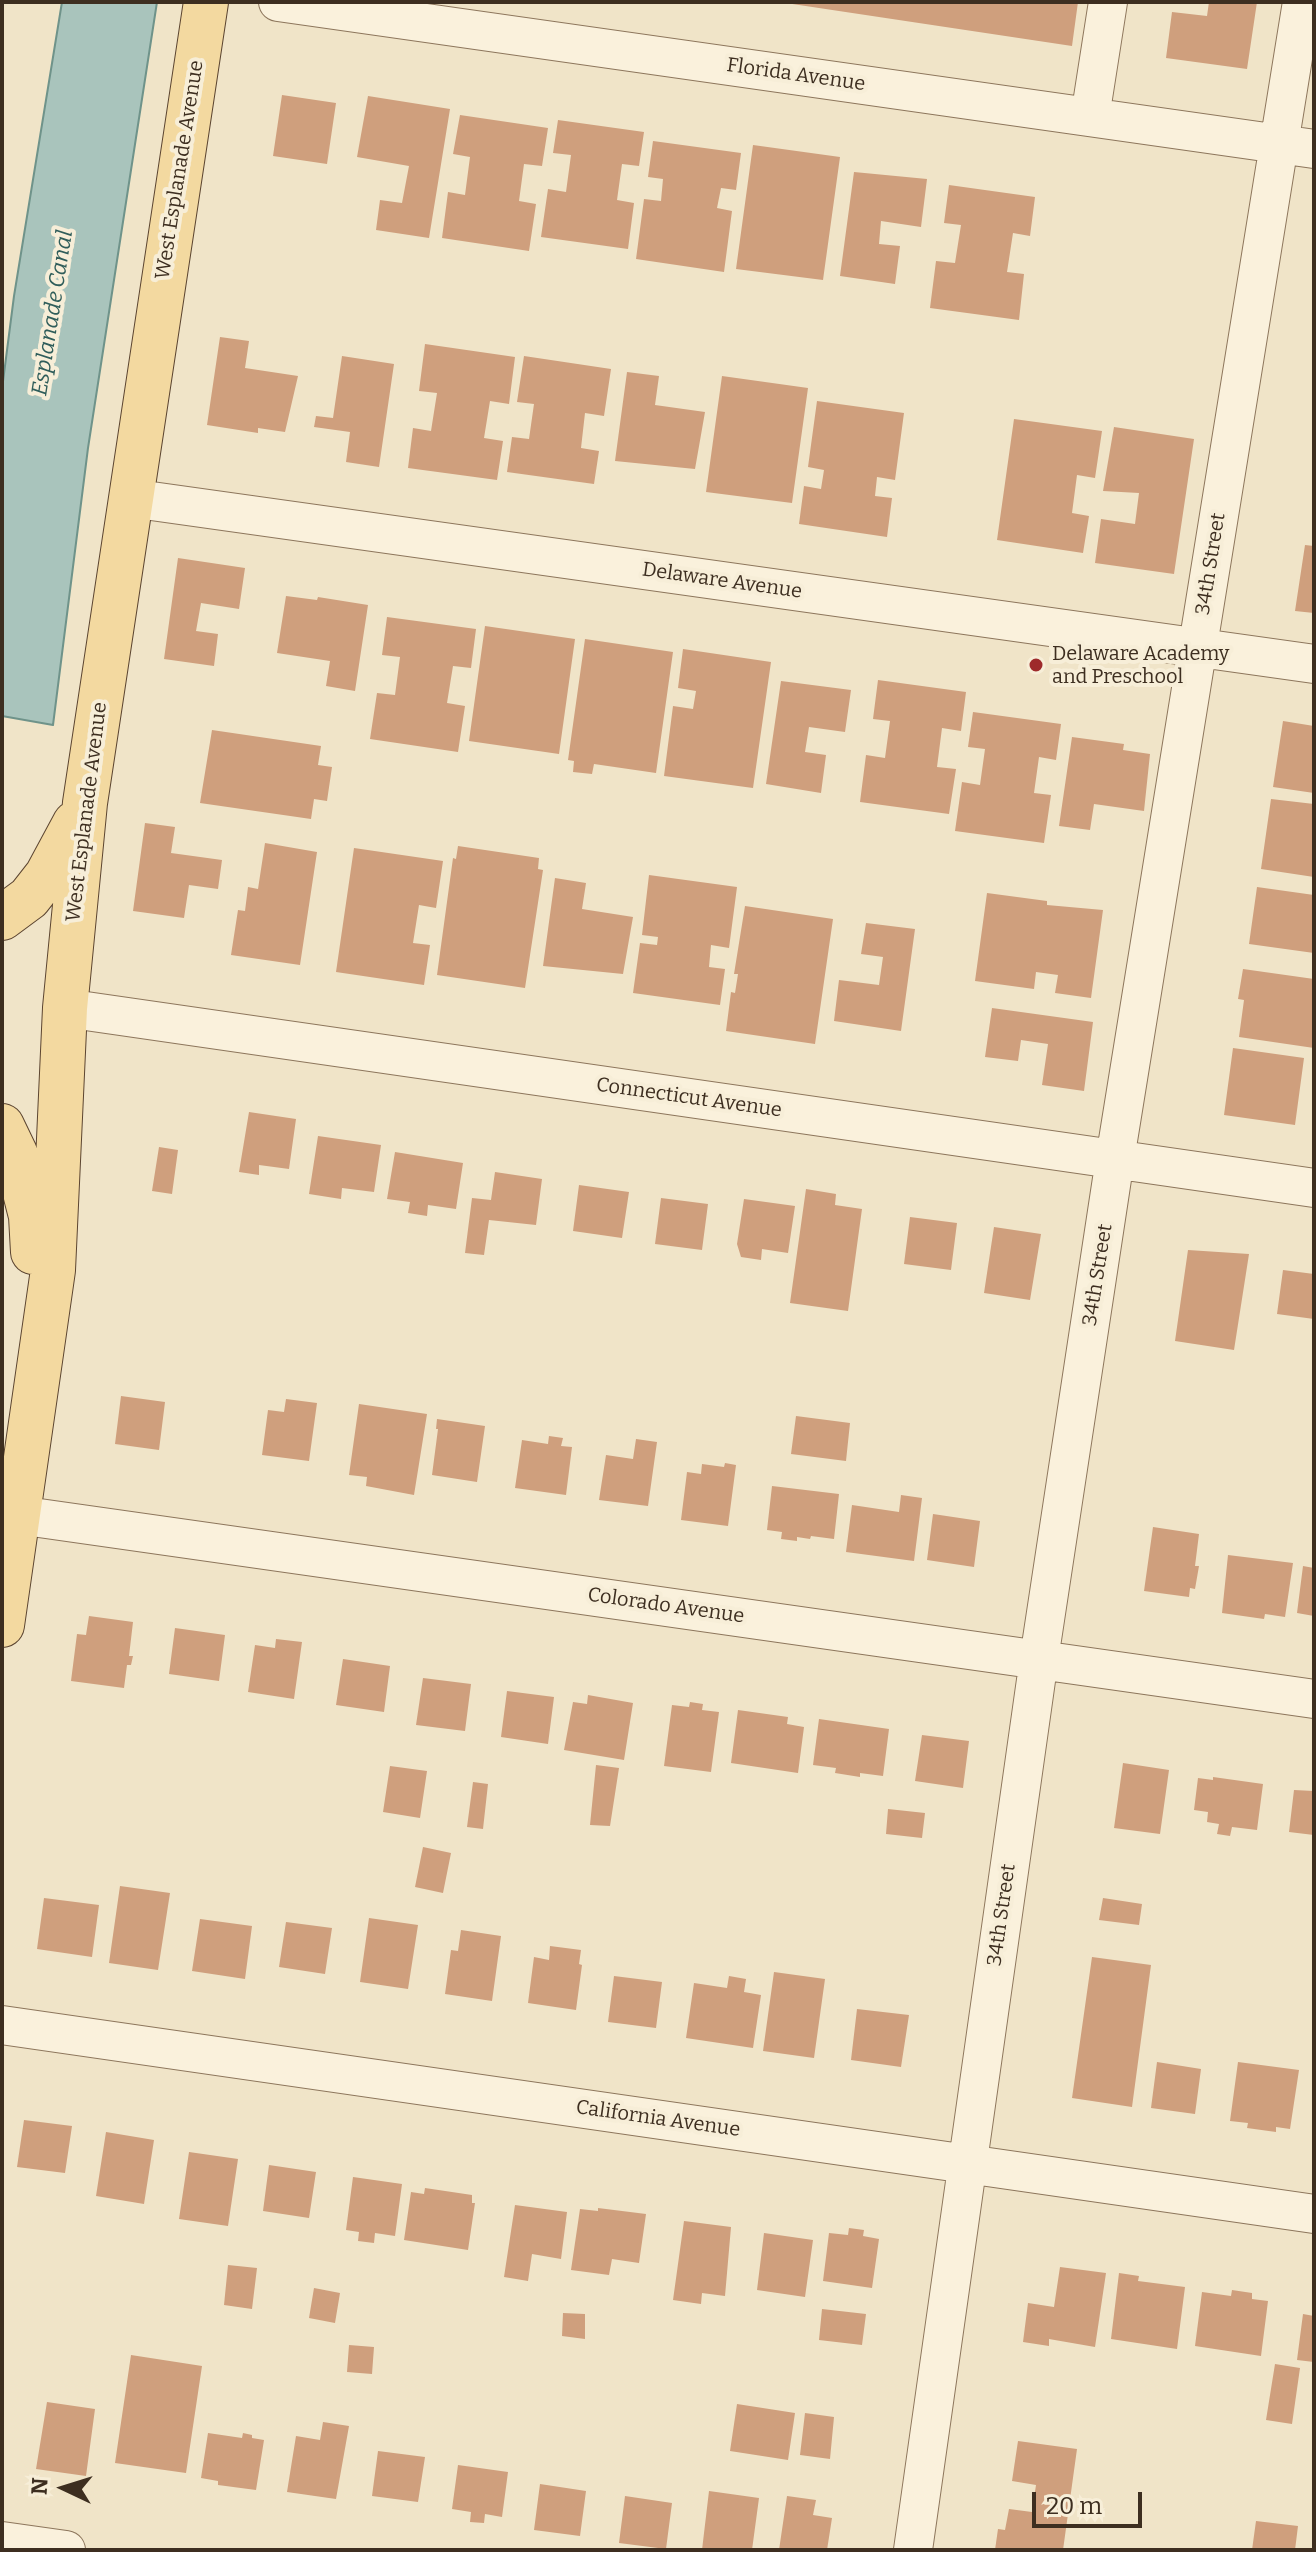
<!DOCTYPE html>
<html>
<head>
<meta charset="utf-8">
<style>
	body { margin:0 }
	#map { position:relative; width:1316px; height:2552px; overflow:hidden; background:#f0e4c8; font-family:Bitter,serif }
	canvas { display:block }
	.frame { position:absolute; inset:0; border:4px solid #3d2e20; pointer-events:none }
	.north { position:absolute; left:24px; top:2448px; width:80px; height:80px; -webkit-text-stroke:6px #f7eed8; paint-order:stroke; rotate:274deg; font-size:22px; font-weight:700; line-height:32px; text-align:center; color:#3d2e20 }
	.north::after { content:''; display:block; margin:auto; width:28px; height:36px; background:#3d2e20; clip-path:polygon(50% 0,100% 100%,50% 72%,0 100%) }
	.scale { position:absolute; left:1032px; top:2492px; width:110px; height:36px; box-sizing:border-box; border:4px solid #3d2e20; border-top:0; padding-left:10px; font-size:24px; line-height:28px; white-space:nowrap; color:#3d2e20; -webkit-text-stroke:6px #f7eed8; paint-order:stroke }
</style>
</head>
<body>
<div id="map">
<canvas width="1316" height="2552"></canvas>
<div class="frame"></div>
<div class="north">N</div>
<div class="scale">20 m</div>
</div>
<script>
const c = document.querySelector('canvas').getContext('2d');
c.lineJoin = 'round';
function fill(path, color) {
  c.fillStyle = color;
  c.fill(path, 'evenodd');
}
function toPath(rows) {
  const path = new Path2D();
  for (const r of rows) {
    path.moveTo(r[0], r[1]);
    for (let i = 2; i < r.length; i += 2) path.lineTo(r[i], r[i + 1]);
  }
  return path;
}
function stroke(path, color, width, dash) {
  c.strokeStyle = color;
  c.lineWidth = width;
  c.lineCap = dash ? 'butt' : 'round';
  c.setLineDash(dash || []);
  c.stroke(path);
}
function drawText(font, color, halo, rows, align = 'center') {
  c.font = font + ' Bitter,serif';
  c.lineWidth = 8;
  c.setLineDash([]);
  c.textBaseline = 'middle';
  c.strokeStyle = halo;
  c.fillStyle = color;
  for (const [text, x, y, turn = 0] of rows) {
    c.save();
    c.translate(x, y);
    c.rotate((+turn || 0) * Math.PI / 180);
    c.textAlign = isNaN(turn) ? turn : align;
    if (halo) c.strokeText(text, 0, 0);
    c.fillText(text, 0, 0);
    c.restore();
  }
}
const water = toPath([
	[62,2,157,2,88,448,53,725,2,716,2,389,14,296,62,2]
]);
const building = toPath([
	[779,2,1078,2,1072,46],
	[1209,2,1257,2,1247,69,1166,58,1172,12,1207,16],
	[282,95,336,103,327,164,273,156],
	[368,96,450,109,429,238,376,230,380,200,402,203,409,166,357,157],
	[460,115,548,128,542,166,524,164,519,201,536,204,529,251,442,238,448,192,465,195,470,157,453,154],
	[558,120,644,132,639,166,622,164,617,200,634,203,628,249,541,237,548,189,566,192,571,155,553,153],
	[653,141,741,153,736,190,721,188,717,208,732,211,724,272,636,259,644,199,661,201,663,179,648,177],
	[753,145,840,157,823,280,736,269],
	[854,172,927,179,921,227,881,221,879,244,900,246,895,284,840,276],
	[949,185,1035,197,1030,236,1013,233,1007,272,1024,274,1019,320,930,308,936,261,955,263,961,225,944,223],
	[220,337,249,341,245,368,298,376,285,432,258,428,258,433,207,425],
	[425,344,515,357,509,404,490,401,484,438,503,441,497,480,408,468,413,428,431,431,437,393,419,391],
	[342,356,394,364,379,467,346,462,350,432,314,427,316,416,333,418],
	[524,356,611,369,604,416,585,413,581,448,599,451,594,484,507,472,512,437,529,439,534,404,517,402],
	[627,372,659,376,655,405,705,412,695,469,615,461],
	[722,376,808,388,792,503,706,492],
	[817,401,904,413,895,480,877,477,875,496,892,498,887,537,799,524,804,486,821,489,824,470,808,467],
	[1014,419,1102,431,1095,478,1077,475,1072,513,1089,516,1083,553,997,540],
	[1114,427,1194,439,1174,574,1095,563,1101,519,1135,524,1139,493,1103,491],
	[1305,545,1314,546,1314,613,1295,611],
	[178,558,245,568,239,609,201,603,196,631,218,634,214,666,164,659],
	[286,596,317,600,318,597,368,605,355,691,326,686,330,661,277,653],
	[387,617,476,629,471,668,453,666,447,703,465,706,458,752,370,739,377,693,395,695,400,657,382,655],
	[485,626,575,639,559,754,469,741],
	[585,639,673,652,656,773,594,764,592,774,573,772,574,761,568,760],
	[683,649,771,662,753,788,664,776,673,706,693,709,696,691,678,688],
	[878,680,966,692,961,731,942,728,937,767,956,769,949,814,860,802,866,755,885,758,890,721,873,719],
	[781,681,851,690,845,732,809,727,805,752,826,755,821,793,766,784],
	[973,712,1061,724,1056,760,1039,757,1034,793,1051,795,1044,843,955,831,962,782,980,785,985,749,968,747],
	[1283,721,1314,726,1314,793,1273,787],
	[212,730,321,746,318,765,332,767,327,801,314,799,311,819,200,803],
	[1072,737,1124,744,1123,750,1150,754,1144,811,1094,804,1090,830,1059,826],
	[1271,799,1314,804,1314,877,1261,869],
	[145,823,175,827,171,853,222,860,218,889,189,885,184,918,133,911],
	[265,843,317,852,300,965,231,955,238,910,245,911,248,887,258,889],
	[458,846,539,858,538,869,543,870,525,988,437,975,453,858,456,859],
	[354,848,443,861,436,908,419,905,413,943,430,945,424,985,336,972],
	[649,875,737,887,729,948,711,945,709,967,725,969,720,1005,633,993,640,943,657,945,658,937,642,935],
	[555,878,586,883,582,909,633,917,623,974,543,966],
	[1257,887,1314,895,1314,953,1249,944],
	[987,893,1047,901,1047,905,1103,910,1091,998,1055,993,1058,975,1036,972,1034,989,975,981],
	[745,906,833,919,815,1044,726,1031,731,992,735,993,738,974,734,974],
	[866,923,915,929,901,1031,834,1021,839,980,879,985,883,957,861,954],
	[1243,969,1314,979,1314,1048,1239,1037,1244,1000,1238,999],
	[992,1008,1093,1022,1084,1091,1042,1085,1048,1044,1021,1040,1018,1061,985,1057],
	[1233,1048,1304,1058,1295,1125,1224,1115],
	[249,1112,296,1119,289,1169,259,1165,259,1175,239,1172],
	[318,1136,381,1145,374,1192,342,1188,341,1199,309,1194],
	[159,1147,178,1150,172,1194,152,1191],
	[395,1152,463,1163,456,1209,428,1205,427,1216,408,1213,410,1202,387,1199],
	[495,1172,542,1179,536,1225,489,1220,484,1255,465,1253,472,1198,491,1200],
	[579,1185,629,1192,622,1238,573,1231],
	[806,1189,836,1194,835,1205,862,1209,848,1311,790,1303],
	[661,1198,708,1204,702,1250,655,1244],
	[744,1199,795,1206,788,1253,762,1249,761,1260,741,1257,737,1244],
	[910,1217,957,1223,951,1270,904,1264],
	[994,1227,1041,1234,1030,1300,984,1293],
	[1188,1250,1249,1254,1234,1350,1175,1341],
	[1283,1270,1314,1274,1314,1319,1277,1314],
	[121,1396,165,1402,159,1450,115,1444],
	[286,1399,317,1403,309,1461,262,1455,268,1410,284,1412],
	[359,1404,427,1414,414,1495,366,1486,367,1477,349,1475],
	[796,1416,850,1423,846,1461,791,1454],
	[437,1419,485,1426,477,1482,432,1475,438,1429,436,1429],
	[549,1436,563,1438,561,1446,572,1447,566,1495,515,1488,522,1440,548,1444],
	[636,1439,657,1442,648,1506,599,1500,606,1455,633,1459],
	[725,1463,736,1465,728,1526,681,1520,687,1472,701,1474,702,1464,724,1467],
	[772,1486,839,1494,834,1539,811,1536,810,1539,797,1537,797,1541,781,1539,782,1532,767,1530],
	[901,1495,922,1498,914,1561,846,1552,852,1505,899,1512],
	[933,1514,980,1521,974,1567,927,1560],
	[1153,1527,1199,1534,1195,1566,1199,1566,1195,1589,1190,1588,1189,1597,1144,1591],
	[1228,1555,1293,1563,1285,1617,1265,1614,1264,1619,1222,1613],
	[1303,1566,1314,1568,1314,1616,1297,1613],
	[89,1616,133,1622,129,1656,133,1656,131,1665,127,1665,124,1688,71,1681,77,1634,86,1635],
	[175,1628,225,1635,219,1681,169,1674],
	[276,1639,302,1642,294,1699,248,1692,255,1645,275,1648],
	[343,1659,390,1666,384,1712,336,1705],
	[423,1678,471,1684,465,1731,416,1725],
	[507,1691,554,1697,548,1744,501,1737],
	[588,1695,633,1703,624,1760,564,1750,573,1702,587,1704],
	[690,1702,703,1704,702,1710,719,1712,711,1772,664,1766,672,1705,689,1707],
	[738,1710,788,1717,787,1724,804,1727,798,1773,731,1763],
	[819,1719,889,1729,883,1776,860,1773,860,1777,835,1773,836,1768,813,1765],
	[922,1735,969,1741,963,1788,915,1781],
	[1123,1763,1169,1770,1160,1834,1114,1828],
	[596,1765,619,1768,610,1826,590,1825],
	[390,1766,427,1771,420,1818,383,1812],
	[1213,1777,1263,1784,1257,1830,1232,1827,1230,1836,1217,1834,1219,1824,1207,1822,1208,1812,1194,1810,1198,1778,1213,1780],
	[473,1782,488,1784,483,1829,467,1827],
	[1294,1790,1314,1791,1314,1835,1289,1832],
	[888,1809,925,1813,922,1838,886,1834],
	[423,1847,451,1853,443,1893,415,1887],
	[120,1886,170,1893,158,1970,109,1963],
	[44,1898,99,1905,92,1957,37,1949],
	[1103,1898,1142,1904,1139,1925,1099,1920],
	[369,1918,418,1925,408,1989,360,1982],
	[200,1919,252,1926,245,1979,192,1971],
	[286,1922,332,1928,325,1974,279,1967],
	[461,1930,501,1936,492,2001,445,1994,451,1950,458,1951],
	[550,1946,581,1950,579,1964,582,1965,576,2010,528,2003,534,1957,549,1960],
	[1092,1957,1151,1965,1132,2107,1072,2098],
	[774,1972,825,1979,814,2058,763,2051],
	[614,1976,662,1982,656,2028,608,2022],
	[729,1976,746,1979,744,1992,761,1995,753,2048,686,2038,694,1983,727,1988],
	[857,2009,909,2015,901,2067,851,2060],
	[1157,2062,1201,2069,1195,2114,1151,2108],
	[1238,2062,1299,2070,1290,2129,1276,2127,1276,2132,1247,2128,1248,2123,1230,2121],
	[24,2120,72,2126,65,2173,17,2167],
	[106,2132,154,2140,144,2204,96,2196],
	[189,2152,238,2159,228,2226,179,2219],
	[269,2165,316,2172,309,2218,263,2211],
	[353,2177,402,2184,395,2236,375,2233,374,2243,358,2241,359,2232,346,2230],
	[425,2188,472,2195,472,2203,475,2203,468,2250,404,2240,411,2192,424,2194],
	[515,2205,567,2212,561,2259,532,2254,528,2281,504,2277],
	[598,2208,646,2214,639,2263,612,2259,609,2275,571,2270,580,2209,598,2211],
	[684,2221,731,2227,725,2296,702,2293,701,2304,673,2300],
	[849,2228,864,2230,863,2236,879,2239,872,2288,823,2281,829,2233,848,2235],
	[764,2233,813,2240,805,2297,757,2290],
	[228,2265,257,2268,252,2309,224,2305],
	[1060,2267,1106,2273,1095,2347,1049,2339,1049,2346,1023,2342,1028,2303,1054,2307],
	[1119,2273,1139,2276,1138,2281,1185,2287,1177,2349,1111,2339],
	[314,2288,340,2293,335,2323,309,2318],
	[1232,2290,1252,2293,1252,2299,1268,2301,1261,2356,1195,2346,1202,2292,1231,2296],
	[822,2309,866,2314,862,2345,819,2340],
	[563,2313,585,2314,585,2339,562,2336],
	[1303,2314,1314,2316,1314,2362,1297,2360],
	[349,2345,374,2347,372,2374,347,2372],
	[131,2355,202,2366,186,2473,115,2463],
	[1275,2364,1300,2368,1292,2424,1266,2420],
	[47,2402,95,2409,86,2476,36,2469],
	[737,2404,795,2413,788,2460,730,2451],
	[805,2413,834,2417,830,2459,800,2455],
	[323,2422,349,2426,336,2499,287,2492,296,2436,320,2440],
	[208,2433,242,2438,243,2433,252,2435,252,2438,264,2440,256,2490,218,2485,218,2481,201,2478],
	[1018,2441,1077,2449,1063,2550,995,2550,998,2529,1005,2530,1009,2509,1032,2512,1036,2485,1012,2481],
	[378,2451,425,2457,418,2502,372,2496],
	[458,2465,508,2472,502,2517,485,2514,484,2523,470,2522,471,2512,452,2509],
	[540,2484,586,2491,580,2536,534,2530],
	[709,2491,759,2498,752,2550,702,2550],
	[625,2496,672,2503,666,2549,619,2543],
	[787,2496,816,2500,813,2515,832,2518,827,2550,779,2550],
	[1256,2521,1298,2526,1295,2550,1252,2550]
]);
const minor = toPath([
	[278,2,1314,149],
	[1090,117,1108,2],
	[130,498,1314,664],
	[65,1008,1314,1188],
	[18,1515,1314,1699],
	[2,2025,1314,2214],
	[2,2541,66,2550],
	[913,2550,1039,1659,1115,1159,1302,2]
]);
const major = toPath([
	[2,918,29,898,47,875,75,823],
	[2,1126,15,1153,31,1216,33,1252],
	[2,1625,53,1270,65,1008,85,803,206,2]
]);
const markers = [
	[1036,665,8,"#9e2a2b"]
];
const streetNames = [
	["Florida Avenue",796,75,8],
	["West Esplanade Avenue",180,170,-81],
	["34th Street",1211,564,-81],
	["Delaware Avenue",722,581,8],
	["West Esplanade Avenue",87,812,-83],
	["Connecticut Avenue",689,1098,8],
	["34th Street",1098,1275,-81],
	["Colorado Avenue",666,1606,8],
	["34th Street",1002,1915,-82],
	["California Avenue",658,2119,8]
];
const poiNames = [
	["Delaware Academy",1052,654],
	["and Preschool",1052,677]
];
const waterNames = [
	["Esplanade Canal",53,313,-81]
];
fill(water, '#a9c4bc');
stroke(water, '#6f938a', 2);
fill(building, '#cf9f7d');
stroke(minor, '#8d765c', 40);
stroke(major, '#5b4430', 46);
stroke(minor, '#faf1dc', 38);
stroke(major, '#f3d9a0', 44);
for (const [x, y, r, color] of markers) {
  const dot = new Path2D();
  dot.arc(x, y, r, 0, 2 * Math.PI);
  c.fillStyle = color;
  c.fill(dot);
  stroke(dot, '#f7eed8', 3);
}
drawText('20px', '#3d2e20', '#f7eed8', streetNames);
drawText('20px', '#3d2e20', '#f7eed8', poiNames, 'left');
drawText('italic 22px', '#2f5d5a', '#f7eed8', waterNames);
</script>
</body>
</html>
